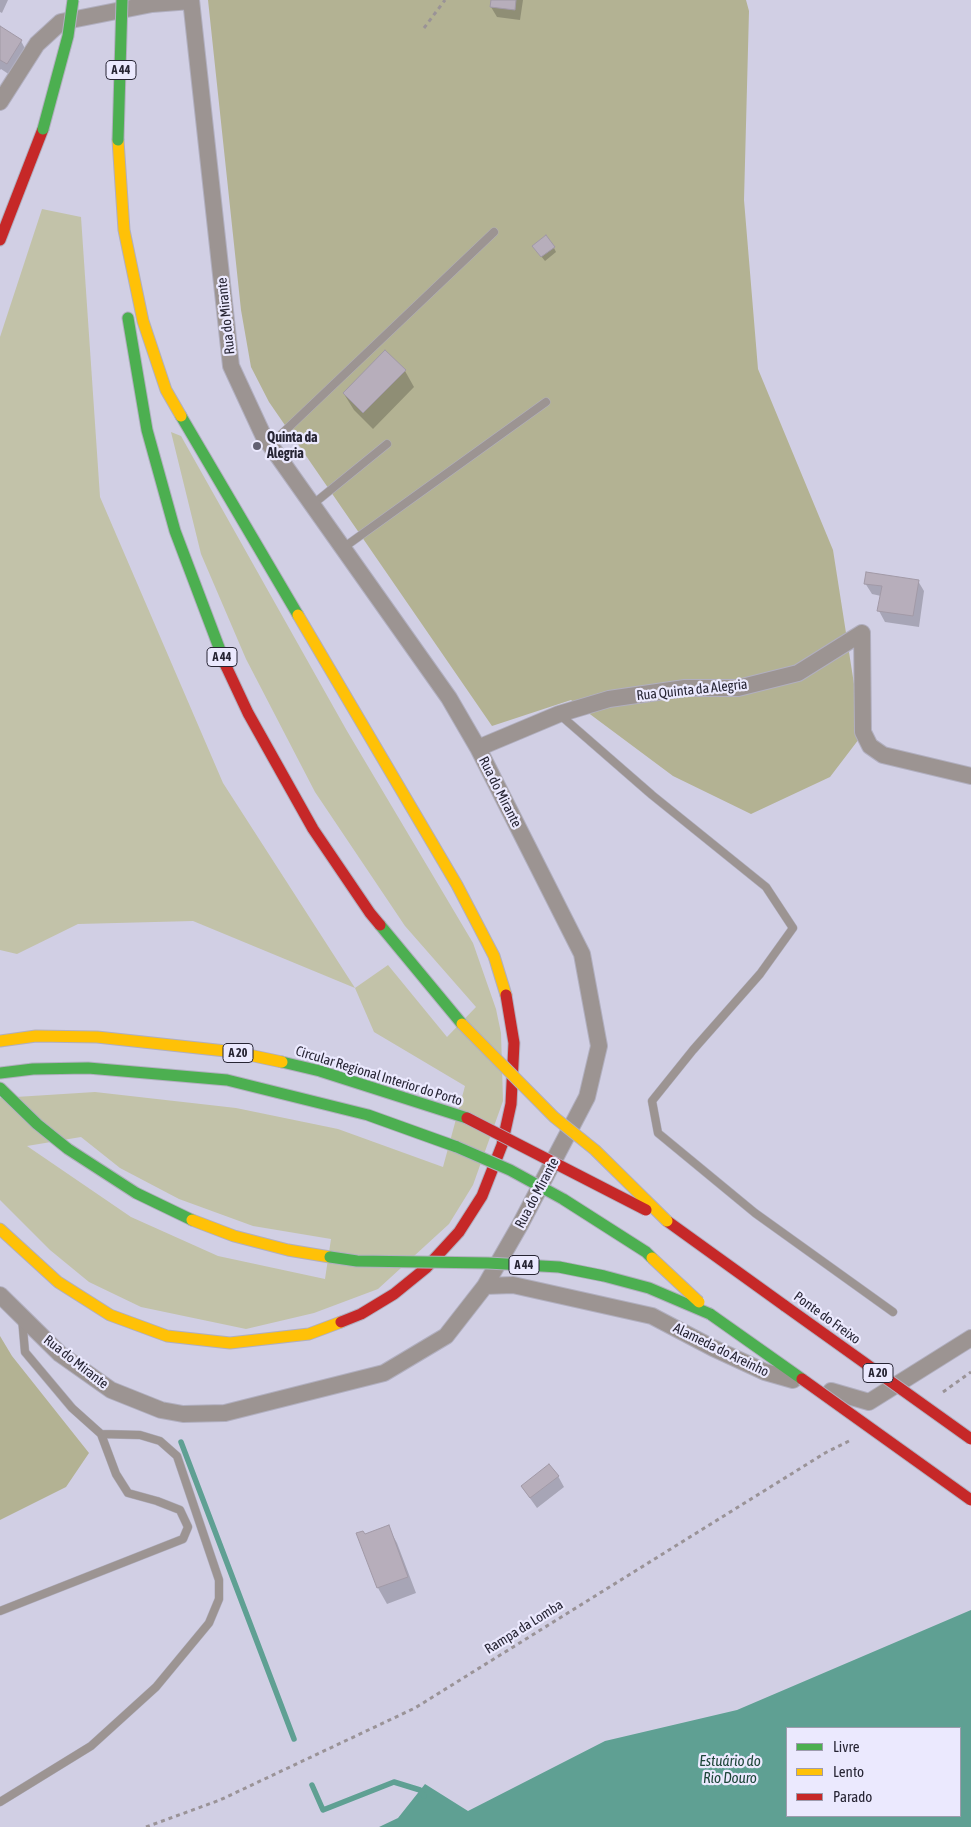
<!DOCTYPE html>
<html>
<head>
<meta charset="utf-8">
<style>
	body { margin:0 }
	#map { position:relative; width:971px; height:1827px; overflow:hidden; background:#d1cfe4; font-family:"Asap Condensed",sans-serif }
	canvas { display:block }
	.legend { position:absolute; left:786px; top:1727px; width:175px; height:90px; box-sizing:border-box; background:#ebe9fe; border:1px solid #9d9bad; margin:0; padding:6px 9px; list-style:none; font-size:15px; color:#272534 }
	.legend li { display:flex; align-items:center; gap:10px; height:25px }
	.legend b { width:25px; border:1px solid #9d9bad }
</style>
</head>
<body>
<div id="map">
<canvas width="971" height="1827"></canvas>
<ul class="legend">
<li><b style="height:6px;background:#4caf50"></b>Livre</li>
<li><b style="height:6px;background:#ffc107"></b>Lento</li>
<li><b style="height:6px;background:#c62828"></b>Parado</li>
</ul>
</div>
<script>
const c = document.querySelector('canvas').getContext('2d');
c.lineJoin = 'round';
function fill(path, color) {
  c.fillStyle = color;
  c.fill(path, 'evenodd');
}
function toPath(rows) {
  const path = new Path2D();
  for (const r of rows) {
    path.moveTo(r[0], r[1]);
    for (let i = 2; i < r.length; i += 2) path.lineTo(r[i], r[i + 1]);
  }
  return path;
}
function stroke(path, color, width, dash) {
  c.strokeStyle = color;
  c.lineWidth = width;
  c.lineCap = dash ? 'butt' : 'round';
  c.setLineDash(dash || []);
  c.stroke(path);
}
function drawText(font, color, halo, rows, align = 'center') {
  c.font = font + ' "Asap Condensed",sans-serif';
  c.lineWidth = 4.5;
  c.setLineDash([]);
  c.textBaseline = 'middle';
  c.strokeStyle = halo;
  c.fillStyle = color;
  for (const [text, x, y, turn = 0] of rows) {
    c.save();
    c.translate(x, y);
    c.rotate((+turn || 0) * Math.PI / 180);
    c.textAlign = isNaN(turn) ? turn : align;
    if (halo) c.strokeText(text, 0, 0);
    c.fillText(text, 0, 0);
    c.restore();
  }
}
const green = toPath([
	[42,209,81,217,100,497,223,783,355,988,388,965,447,1037,476,1007,405,926,315,792,246,659,201,554,171,432,181,436,347,731,473,943,496,1009,501,1033,503,1101,473,1185,449,1224,378,1289,314,1313,246,1329,141,1307,89,1282,50,1250,0,1200,0,1098,95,1092,236,1108,338,1129,443,1167,465,1086,374,1032,355,988,193,921,78,924,17,954,0,950,0,337],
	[81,1137,120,1168,179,1199,253,1226,331,1239,325,1279,218,1256,131,1217,27,1146]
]);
const forest = toPath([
	[208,0,746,0,749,11,744,200,758,369,833,550,862,735,830,777,751,814,673,776,571,700,492,726,269,402,251,367,241,310],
	[0,1336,12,1356,89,1453,66,1487,0,1520]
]);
const water = toPath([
	[971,1610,971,1827,379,1827,398,1818,425,1784,468,1811,605,1741,737,1710],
	[787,1728,960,1728,960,1816,787,1816]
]);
const shadow = toPath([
	[0,0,8,0,2,13,0,12],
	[492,0,523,0,520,20,497,17,491,7],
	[0,28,21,41,30,58,16,79,1,69,0,70],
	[554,248,556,252,545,261,537,251],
	[405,371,414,387,373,429,354,410,344,394],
	[918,581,924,591,919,627,885,622,879,611,881,596,872,594,865,583],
	[558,1476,564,1487,537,1508,522,1487],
	[388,1527,397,1543,416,1593,387,1604,378,1588,358,1534,365,1536]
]);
const stream = toPath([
	[181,1442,294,1739],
	[312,1785,323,1810,394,1782,420,1790,424,1796]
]);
const building = toPath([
	[491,0,516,0,515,10,490,7,491,0],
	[0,26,22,40,7,64,0,60,0,26],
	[546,235,555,247,541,257,532,246,546,235],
	[385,350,406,370,363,413,343,393,385,350],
	[866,572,919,580,913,616,877,611,882,586,864,584,866,572],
	[549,1464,559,1476,530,1498,521,1486,549,1464],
	[389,1525,408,1577,377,1588,356,1533,363,1531,365,1534,389,1525]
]);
const path = toPath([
	[424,28,445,0],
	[943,1392,971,1372],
	[146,1827,220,1800,415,1708,825,1453,849,1441]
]);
const lane = toPath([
	[270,445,494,232],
	[312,505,387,444],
	[343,548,546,402],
	[559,714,652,795,766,887,793,928,760,974,693,1050,652,1101,658,1133,755,1213,893,1312],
	[0,1611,183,1539,188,1527,180,1510,157,1501,128,1493,116,1474,101,1434],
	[0,1802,91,1746,156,1687,209,1623,219,1599,219,1580,177,1456,160,1441,140,1435,101,1434,72,1408,25,1352,22,1318]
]);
const street = toPath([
	[0,102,37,44,61,22,152,4,191,1],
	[862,633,863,732,870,746,883,755,971,776],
	[478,748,559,714,609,699,685,688,738,688,798,673,862,633],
	[485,1286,513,1285,652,1316,713,1348,765,1372,793,1380],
	[0,1295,60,1354,111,1390,161,1410,183,1414,225,1413,384,1373,446,1336,485,1286,520,1225,587,1097,599,1046,582,954,478,748,449,698,263,435,231,366,191,0],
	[831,1391,869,1402,971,1338]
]);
const fast = toPath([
	[128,318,147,430,175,531,226,666],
	[181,416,298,615],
	[380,925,462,1024],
	[282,1062,320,1071,467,1118],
	[0,1073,33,1069,88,1068,227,1080,368,1115,457,1147],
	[0,1088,37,1124,68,1149,136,1193,192,1220],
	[710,1314,802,1379]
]);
const slow = toPath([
	[118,140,124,230,143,321,166,390,181,416],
	[298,615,457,885,494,956,506,995],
	[0,1041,36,1036,97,1037,235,1052,282,1062],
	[192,1220,234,1236,288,1250,330,1257],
	[0,1229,58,1282,110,1315,167,1336,230,1343,309,1334,341,1322]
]);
const jam = toPath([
	[0,240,43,129],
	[226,666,248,713,313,829,370,913,380,925],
	[667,1221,785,1306],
	[341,1322,361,1314,394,1294,426,1268,459,1232,482,1196,502,1145,511,1104,514,1043,506,995]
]);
const fastBridge = toPath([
	[43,129,68,36,73,0],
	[118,140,122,0],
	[457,1147,510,1170,563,1199,646,1252,652,1258],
	[330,1257,357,1261,488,1263,559,1267,604,1276,649,1288,710,1314]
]);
const slowBridge = toPath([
	[462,1024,554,1117,595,1150,667,1221],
	[652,1258,699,1302]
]);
const jamBridge = toPath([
	[467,1118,646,1210],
	[785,1306,971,1439],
	[802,1379,971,1500]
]);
const markers = [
	[257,446,5,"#626072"]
];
const shields = [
	[121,70,30],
	[222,657,30],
	[238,1053,30],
	[524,1265,30],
	[878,1373,30]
];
const shieldNames = [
	["A 44",121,70],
	["A 44",222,657],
	["A 20",238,1053],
	["A 44",524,1265],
	["A 20",878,1373]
];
const streetNames = [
	["Rua do Mirante",226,316,-96],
	["Rua Quinta da Alegria",692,690,-6],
	["Rua do Mirante",500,792,63],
	["Circular Regional Interior do Porto",379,1076,17],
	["Rua do Mirante",537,1193,-62],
	["Ponte do Freixo",827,1318,36],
	["Alameda do Areinho",721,1350,26],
	["Rua do Mirante",76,1362,38],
	["Rampa da Lomba",524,1627,-32]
];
const poiNames = [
	["Quinta da",267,438],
	["Alegria",267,454]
];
const waterNames = [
	["Estuário do",730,1761],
	["Rio Douro",730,1778]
];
fill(green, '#c2c2a9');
fill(forest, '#b3b293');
fill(water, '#5fa093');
fill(shadow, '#0003');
stroke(stream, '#5fa093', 5.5);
fill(building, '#b7aebb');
stroke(building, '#a199a6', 1);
stroke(lane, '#b1afbf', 9);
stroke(street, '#b1afbf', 18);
stroke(fast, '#b1afbf', 13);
stroke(slow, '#b1afbf', 13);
stroke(jam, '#b1afbf', 13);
stroke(path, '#9a9397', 3, [4, 4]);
stroke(lane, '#9c9492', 8);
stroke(street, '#9c9492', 16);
stroke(fast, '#4caf50', 11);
stroke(slow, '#ffc107', 11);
stroke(jam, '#c62828', 11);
stroke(fastBridge, '#b1afbf', 13, []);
stroke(slowBridge, '#b1afbf', 13, []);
stroke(jamBridge, '#b1afbf', 13, []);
stroke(fastBridge, '#4caf50', 11);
stroke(slowBridge, '#ffc107', 11);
stroke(jamBridge, '#c62828', 11);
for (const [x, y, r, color] of markers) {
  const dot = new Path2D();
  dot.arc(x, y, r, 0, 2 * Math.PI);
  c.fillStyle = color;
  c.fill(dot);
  stroke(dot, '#ebe9fe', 2);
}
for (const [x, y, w] of shields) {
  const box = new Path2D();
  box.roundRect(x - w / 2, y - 9.5, w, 19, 4);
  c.fillStyle = '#ebe9fe';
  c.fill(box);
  stroke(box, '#272534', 1);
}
drawText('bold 12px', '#272534', null, shieldNames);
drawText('14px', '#272534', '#ebe9fe', streetNames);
drawText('bold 14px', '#272534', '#ebe9fe', poiNames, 'left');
drawText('italic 15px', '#1e4639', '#ebe9fe', waterNames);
</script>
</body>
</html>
